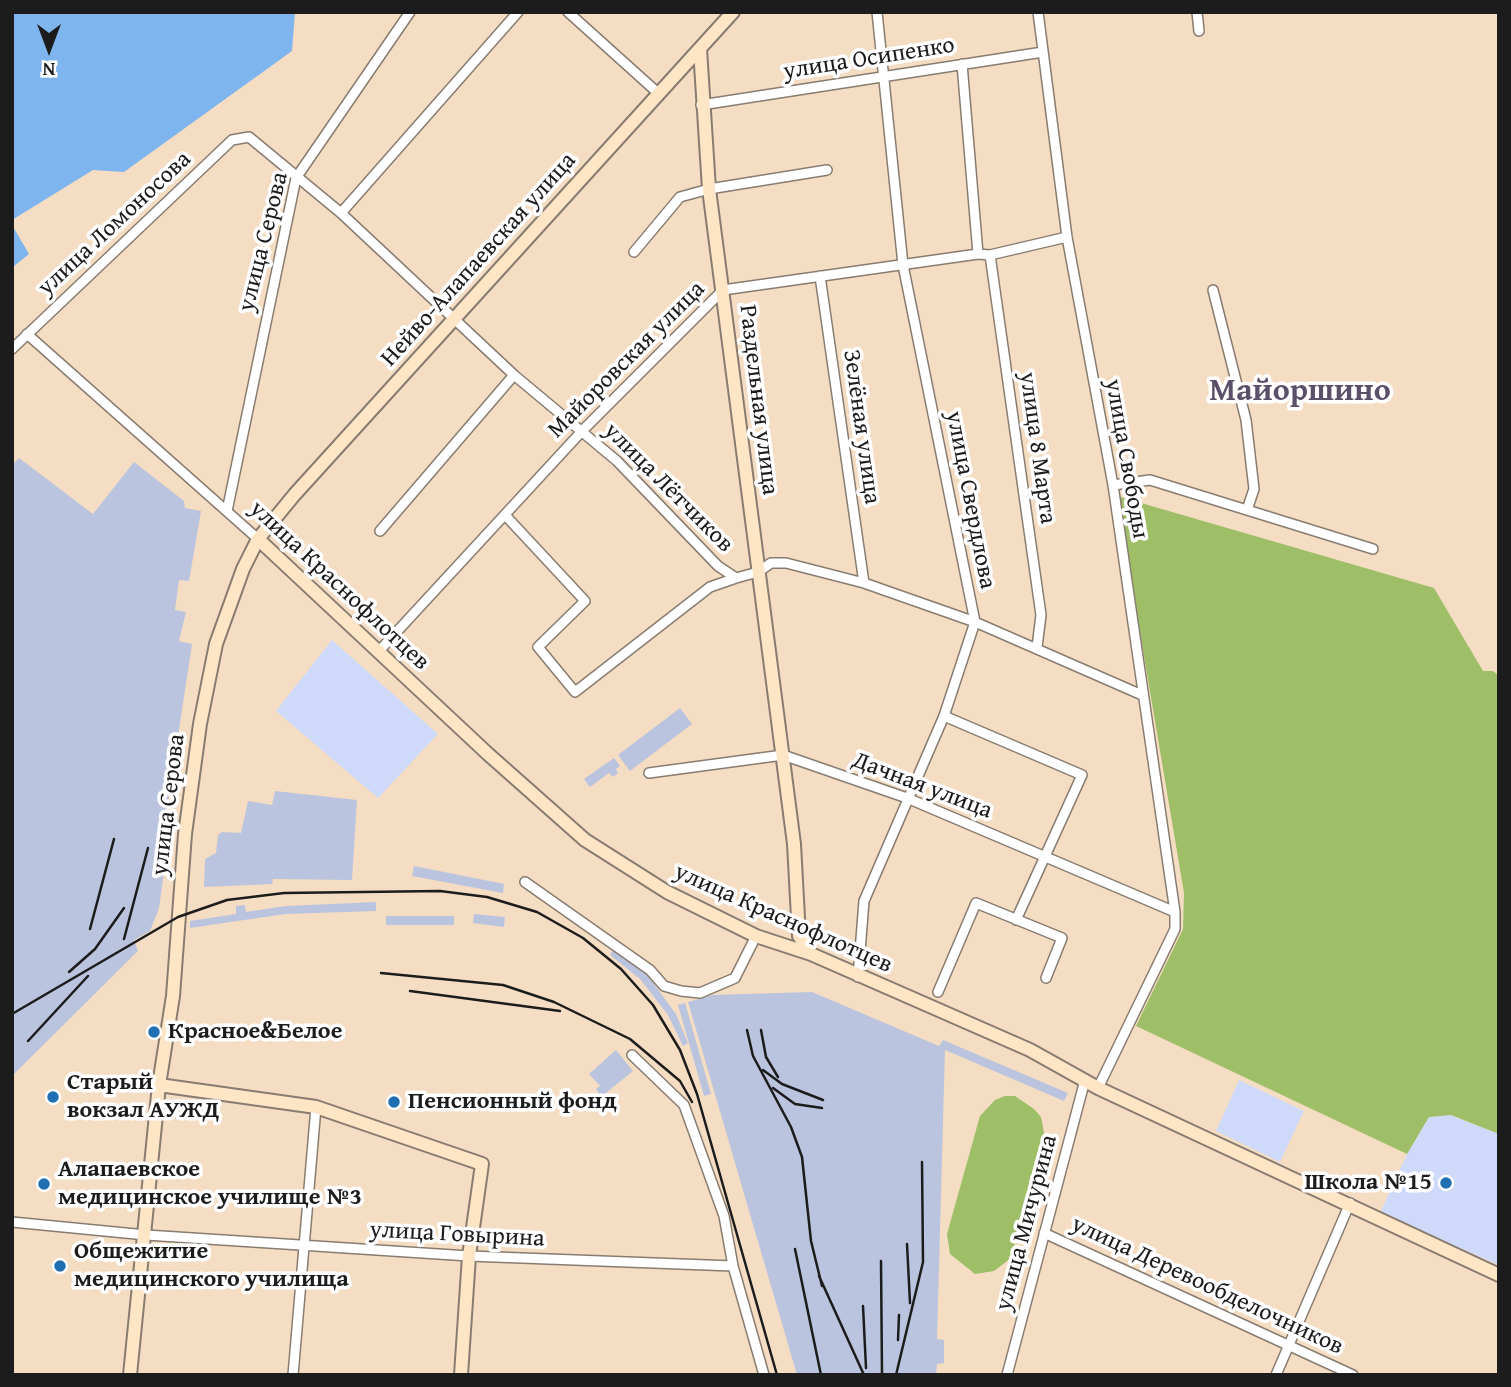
<!DOCTYPE html>
<html>
<head>
<meta charset="utf-8">
<style>
	body { margin:0 }
	#map { position:relative; width:1511px; height:1387px; overflow:hidden; background:#f5ddc3; font-family:"Gentium Book Plus",serif }
	canvas { display:block }
	.frame { position:absolute; inset:0; border:14px solid #1c1c1c; pointer-events:none }
	.north { position:absolute; left:14px; top:14px; width:70px; height:70px; -webkit-text-stroke:5px #fff; paint-order:stroke; rotate:180deg; font-size:19px; font-weight:700; line-height:28px; text-align:center; color:#1c1c1c }
	.north::after { content:''; display:block; margin:auto; width:24px; height:32px; background:#1c1c1c; clip-path:polygon(50% 0,100% 100%,50% 72%,0 100%) }
</style>
</head>
<body>
<div id="map">
<canvas width="1511" height="1387"></canvas>
<div class="frame"></div>
<div class="north">N</div>
</div>
<script>
const c = document.querySelector('canvas').getContext('2d');
c.lineJoin = 'round';
function fill(path, color) {
  c.fillStyle = color;
  c.fill(path, 'evenodd');
}
function toPath(rows) {
  const path = new Path2D();
  for (const r of rows) {
    path.moveTo(r[0], r[1]);
    for (let i = 2; i < r.length; i += 2) path.lineTo(r[i], r[i + 1]);
  }
  return path;
}
function stroke(path, color, width, dash) {
  c.strokeStyle = color;
  c.lineWidth = width;
  c.lineCap = dash ? 'butt' : 'round';
  c.setLineDash(dash || []);
  c.stroke(path);
}
function drawText(font, color, halo, rows, align = 'center') {
  c.font = font + ' "Gentium Book Plus",serif';
  c.lineWidth = 7;
  c.setLineDash([]);
  c.textBaseline = 'middle';
  c.strokeStyle = halo;
  c.fillStyle = color;
  for (const [text, x, y, turn = 0] of rows) {
    c.save();
    c.translate(x, y);
    c.rotate((+turn || 0) * Math.PI / 180);
    c.textAlign = isNaN(turn) ? turn : align;
    if (halo) c.strokeText(text, 0, 0);
    c.fillText(text, 0, 0);
    c.restore();
  }
}
const built = toPath([
	[332,640,438,734,378,798,276,711],
	[1239,1080,1304,1111,1280,1162,1216,1131],
	[1450,1115,1499,1134,1499,1265,1380,1213,1407,1154,1429,1117]
]);
const industrial = toPath([
	[19,458,93,514,134,462,184,501,185,508,201,511,189,581,179,580,175,610,186,612,179,641,192,644,165,822,171,823,159,908,150,931,134,940,138,951,12,1076,12,465],
	[680,708,692,724,630,771,618,755],
	[614,758,620,766,616,769,618,773,613,777,609,773,590,787,584,779],
	[275,791,357,800,352,880,273,879,272,884,204,887,205,859,216,853,218,835,222,832,241,833,248,801,272,805],
	[414,866,504,884,503,893,412,876],
	[376,902,376,911,285,914,190,928,190,921,236,914,236,906,245,905,246,912,286,906],
	[474,914,505,917,504,927,473,923],
	[386,916,454,916,454,925,386,925],
	[615,947,645,972,676,1014,688,1043,683,1046,668,1015,640,979,610,955],
	[812,992,939,1046,943,1040,1068,1093,1064,1101,945,1050,937,1339,944,1340,944,1363,937,1364,936,1375,797,1375,688,1002,713,995],
	[685,1003,711,1094,704,1096,678,1005],
	[616,1050,633,1071,601,1097,596,1089,600,1086,589,1074]
]);
const green = toPath([
	[1117,496,1434,588,1483,671,1493,671,1499,676,1499,1134,1451,1115,1429,1117,1407,1154,1136,1026,1183,929,1184,893],
	[1005,1096,1015,1096,1034,1109,1041,1117,1045,1138,1011,1258,994,1271,975,1274,950,1254,947,1234,980,1116,995,1100]
]);
const water = toPath([
	[12,12,295,12,292,51,124,172,93,170,12,220],
	[12,225,29,254,13,267,12,267]
]);
const street = toPath([
	[568,12,658,93],
	[1038,12,1067,237,1113,485,1175,912,1175,929,1098,1088],
	[1197,12,1199,31],
	[962,64,978,254],
	[701,105,1043,52],
	[341,213,518,12],
	[634,252,680,197,709,189,827,170],
	[990,255,1041,615,1037,647],
	[820,276,864,583],
	[1213,290,1246,420,1254,489,1247,510],
	[27,334,258,539],
	[12,349,232,140,249,137,341,213,514,375,617,461,718,566,736,578,758,572,771,563,786,563,864,583,975,622,1142,695],
	[1113,485,1150,480,1373,549],
	[227,511,296,178,410,12],
	[505,515,585,601,538,647,575,692,710,587,736,578],
	[380,531,514,375],
	[379,651,583,430,723,290,978,254,990,255,1067,237],
	[944,716,1082,775,1016,920],
	[649,773,783,755,907,798,1175,912],
	[525,882,650,970,664,986,681,991,700,993,735,978,756,936],
	[858,977,864,901,944,716,975,622,903,265,877,12],
	[938,992,976,903,1062,938,1046,978],
	[632,1055,684,1105,724,1216,733,1266,764,1375],
	[12,1222,146,1235,469,1256,733,1266],
	[1044,1233,1353,1375],
	[293,1375,316,1107],
	[1007,1375,1085,1080],
	[1276,1375,1350,1203]
]);
const secondary = toPath([
	[700,49,709,189,794,844,799,936,811,954],
	[258,539,488,754,585,840,667,892,756,936,811,954,1030,1050,1098,1088,1499,1275],
	[159,1085,316,1107,482,1164,469,1256,461,1375],
	[130,1375,159,1085,173,996,185,834,200,724,216,644,243,569,258,539,295,494,733,12]
]);
const rail = toPath([
	[90,929,114,839],
	[124,939,148,848],
	[69,972,95,949,124,908],
	[381,973,503,985,554,1002,630,1039,680,1081,692,1102],
	[410,991,560,1011],
	[12,1014,178,917,227,900,284,893,440,891,487,897,537,912,583,938,621,969,653,1005,680,1050,697,1094,777,1375],
	[747,1030,753,1056,791,1127,802,1157,811,1241,822,1286],
	[761,1030,766,1057,778,1077],
	[28,1041,88,976],
	[763,1070,782,1084,823,1100],
	[773,1088,795,1104,822,1108],
	[907,1244,910,1303],
	[795,1249,821,1375],
	[881,1261,882,1375],
	[819,1276,864,1375],
	[863,1306,866,1368],
	[898,1340,899,1315],
	[896,1375,923,1262,922,1162]
]);
const markers = [
	[154,1032,7,"#1f6fb2"],
	[53,1097,7,"#1f6fb2"],
	[394,1102,7,"#1f6fb2"],
	[1446,1183,7,"#1f6fb2"],
	[44,1184,7,"#1f6fb2"],
	[60,1266,7,"#1f6fb2"]
];
const streetNames = [
	["улица Осипенко",869,59,-9],
	["улица Ломоносова",115,224,-43],
	["улица Серова",264,242,-76],
	["Нейво-Алапаевская улица",479,260,-48],
	["Майоровская улица",627,360,-45],
	["Раздельная улица",758,400,83],
	["Зелёная улица",861,427,82],
	["улица 8 Марта",1037,448,82],
	["улица Свободы",1126,459,80],
	["улица Лётчиков",668,488,45],
	["улица Свердлова",970,500,79],
	["улица Краснофлотцев",339,586,43],
	["Дачная улица",922,786,21],
	["улица Серова",169,805,-83],
	["улица Краснофлотцев",783,919,24],
	["улица Мичурина",1027,1223,-75],
	["улица Говырина",457,1235,3],
	["улица Деревообделочников",1207,1286,25]
];
const poiNames = [
	["Красное&Белое",168,1032],
	["Старый",67,1083],
	["вокзал АУЖД",67,1111],
	["Пенсионный фонд",408,1102],
	["Алапаевское",58,1170],
	["медицинское училище №3",58,1198],
	["Школа №15",1432,1183,"right"],
	["Общежитие",74,1252],
	["медицинского училища",74,1280]
];
const districtNames = [
	["Майоршино",1300,392]
];
fill(built, '#cfdafa');
fill(industrial, '#bac4de');
fill(green, '#9ebf68');
fill(water, '#7fb5ee');
stroke(street, '#887c70', 12);
stroke(secondary, '#887c70', 16);
stroke(street, '#fff', 9);
stroke(secondary, '#fde5c5', 12);
stroke(rail, '#1c1c1c', 2.5);
for (const [x, y, r, color] of markers) {
  const dot = new Path2D();
  dot.arc(x, y, r, 0, 2 * Math.PI);
  c.fillStyle = color;
  c.fill(dot);
  stroke(dot, '#fff', 2.5);
}
drawText('24px', '#1c1c1c', '#fff', streetNames);
drawText('bold 24px', '#1c1c1c', '#fff', poiNames, 'left');
drawText('bold 32px', '#5b506a', '#fff', districtNames);
</script>
</body>
</html>
